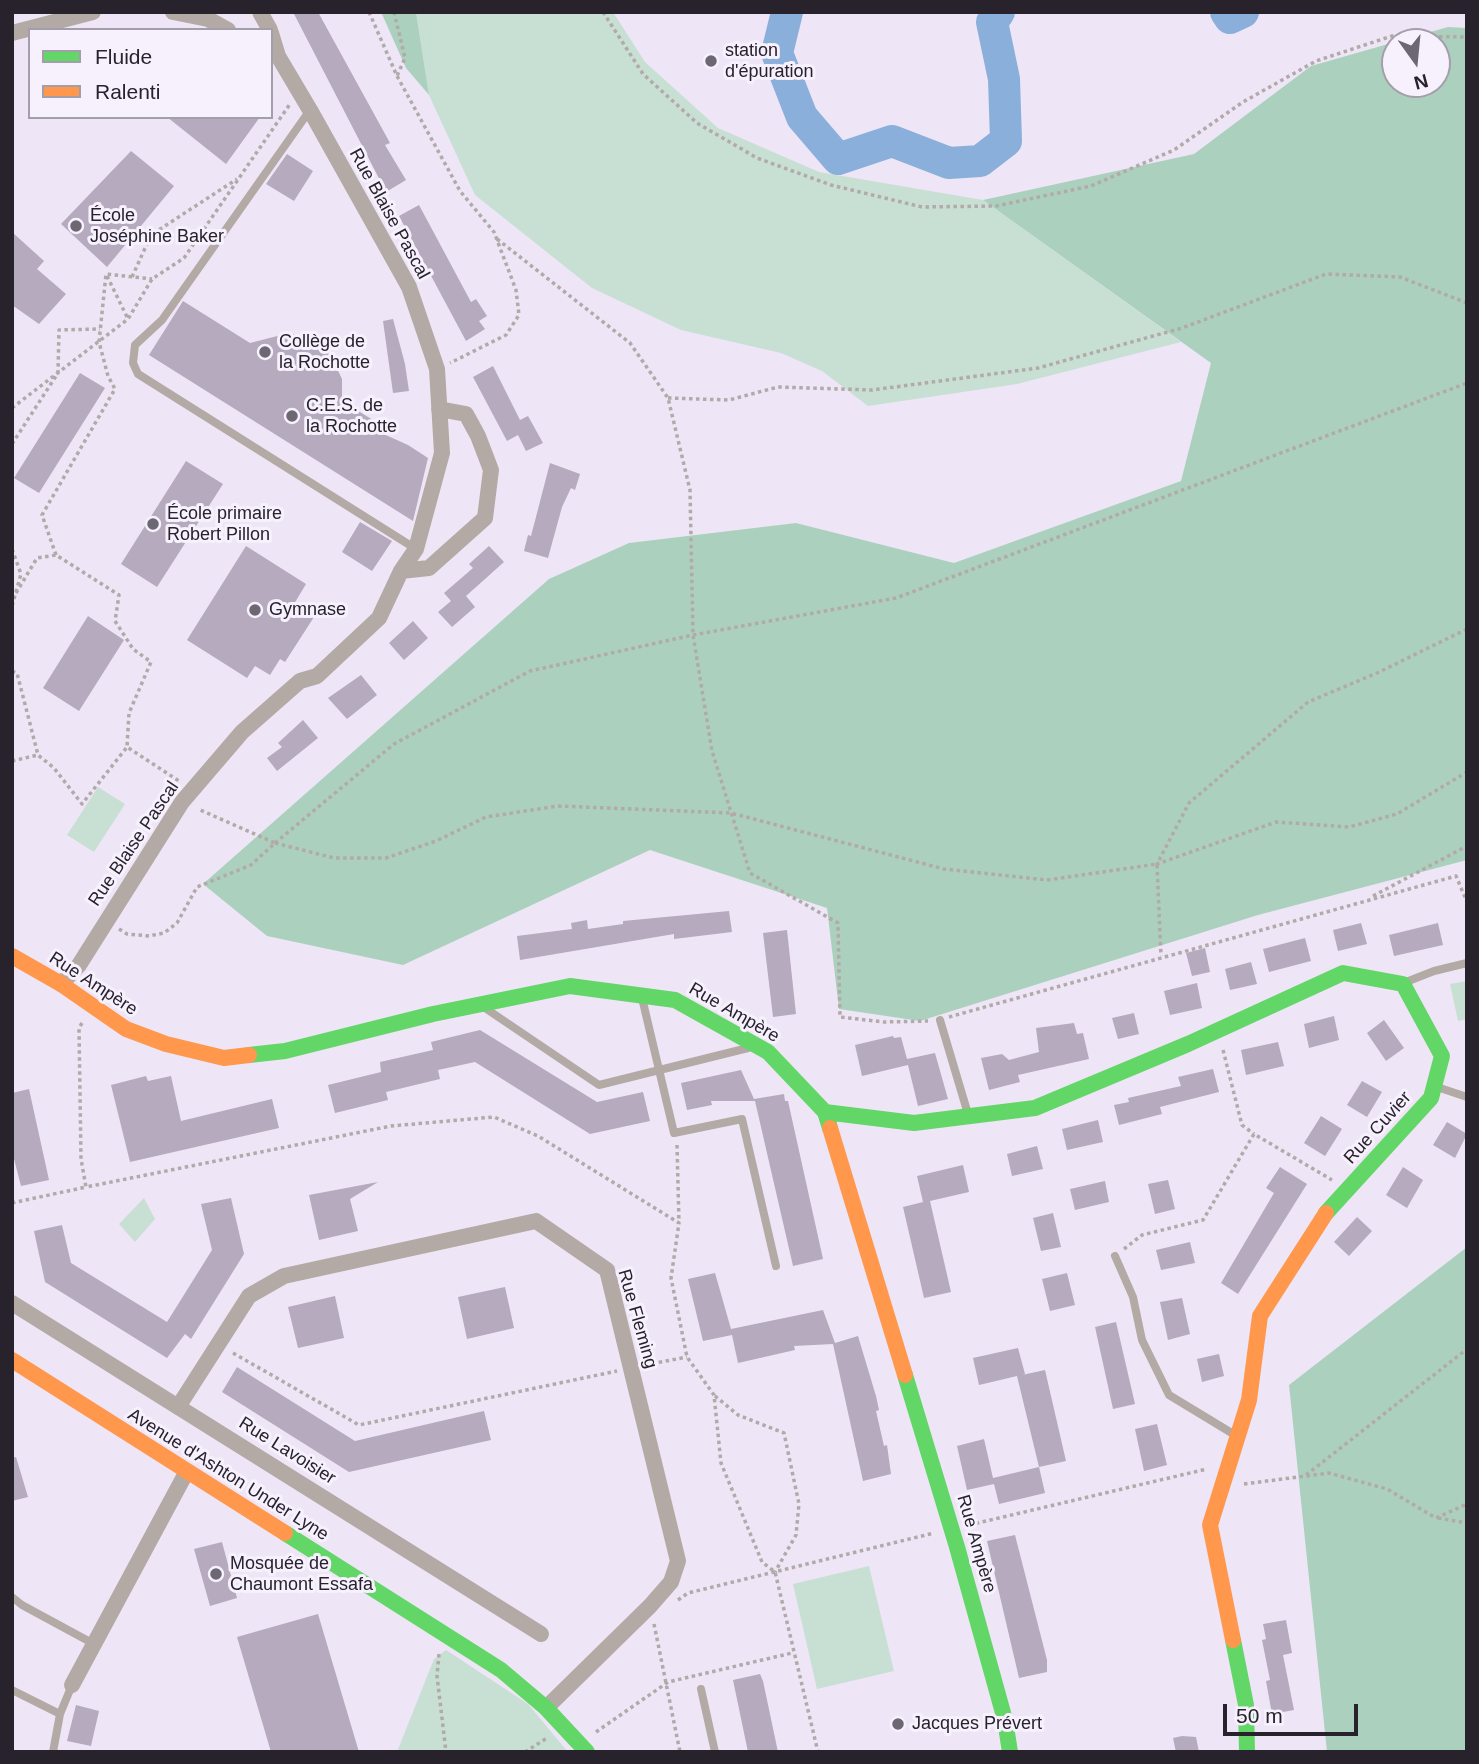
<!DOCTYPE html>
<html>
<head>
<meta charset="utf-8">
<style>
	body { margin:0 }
	#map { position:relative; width:1479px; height:1764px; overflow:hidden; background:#eee6f6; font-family:Helvetica,sans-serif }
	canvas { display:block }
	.frame { position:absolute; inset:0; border:14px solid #28222d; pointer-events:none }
	.legend { position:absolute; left:28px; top:28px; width:245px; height:91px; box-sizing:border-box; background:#f7f0fd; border:2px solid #a49eaa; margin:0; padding:9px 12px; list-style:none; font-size:21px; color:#28222d }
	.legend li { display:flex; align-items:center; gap:14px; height:35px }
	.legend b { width:35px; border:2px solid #a49eaa }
	.north { position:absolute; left:1381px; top:28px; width:70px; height:70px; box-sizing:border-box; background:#f7f0fd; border:2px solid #a49eaa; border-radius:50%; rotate:165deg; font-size:19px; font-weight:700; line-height:28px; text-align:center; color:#28222d }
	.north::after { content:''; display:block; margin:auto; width:24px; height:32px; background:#6d6773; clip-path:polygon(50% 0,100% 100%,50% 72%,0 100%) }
	.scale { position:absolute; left:1223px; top:1704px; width:135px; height:32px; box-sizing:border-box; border:4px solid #28222d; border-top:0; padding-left:9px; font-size:21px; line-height:24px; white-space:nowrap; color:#28222d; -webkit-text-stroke:5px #f7f0fd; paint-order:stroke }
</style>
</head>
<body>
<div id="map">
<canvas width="1479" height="1764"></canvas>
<div class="frame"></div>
<ul class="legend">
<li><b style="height:9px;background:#63d668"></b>Fluide</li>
<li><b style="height:9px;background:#ff974d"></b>Ralenti</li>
</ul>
<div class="north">N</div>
<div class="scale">50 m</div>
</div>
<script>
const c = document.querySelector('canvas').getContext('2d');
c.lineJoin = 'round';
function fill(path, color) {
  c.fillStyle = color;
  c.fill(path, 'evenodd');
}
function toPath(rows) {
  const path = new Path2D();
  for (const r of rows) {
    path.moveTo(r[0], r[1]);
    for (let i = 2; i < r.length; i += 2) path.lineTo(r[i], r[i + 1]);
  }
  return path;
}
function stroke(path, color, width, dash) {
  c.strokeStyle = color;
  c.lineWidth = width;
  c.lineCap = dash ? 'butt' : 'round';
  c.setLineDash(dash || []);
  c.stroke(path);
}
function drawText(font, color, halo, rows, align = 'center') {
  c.font = font + ' Helvetica,sans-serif';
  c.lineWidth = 6;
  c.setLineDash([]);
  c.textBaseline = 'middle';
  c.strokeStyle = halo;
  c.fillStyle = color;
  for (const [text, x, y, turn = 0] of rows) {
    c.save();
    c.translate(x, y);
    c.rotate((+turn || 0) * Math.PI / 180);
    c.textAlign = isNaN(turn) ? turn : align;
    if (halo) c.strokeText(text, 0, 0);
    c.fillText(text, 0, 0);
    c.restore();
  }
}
const green = toPath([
	[416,12,613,12,645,62,718,128,819,172,983,200,1181,342,1017,384,868,406,822,371,781,353,681,330,592,288,475,195,429,95],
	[98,787,125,804,94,852,67,835],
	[1467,981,1467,1019,1458,1021,1450,984],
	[144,1198,155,1219,135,1242,119,1224],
	[869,1566,894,1671,817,1689,793,1584],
	[446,1650,528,1704,568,1752,397,1752,434,1659]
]);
const forest = toPath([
	[381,12,416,12,429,95,406,68],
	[1448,27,1467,28,1467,860,1258,915,920,1021,839,1009,827,908,650,850,403,965,267,936,203,884,549,579,629,543,796,523,954,563,1181,481,1211,363,983,200,1194,154,1311,66,1395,42,1395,84,1437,84,1437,42,1395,42],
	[1467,1247,1467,1752,1327,1752,1289,1385]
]);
const river = toPath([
	[787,12,777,53,802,117,838,159,892,141,949,163,980,161,1006,141,1004,79,992,22,999,12],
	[1226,12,1230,18,1243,12]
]);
const building = toPath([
	[293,12,318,12,390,143,385,145,406,180,386,192],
	[167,117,260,117,226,164],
	[131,151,174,186,107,267,61,224],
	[287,154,313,171,294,201,266,184],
	[419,205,471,302,476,299,487,316,479,321,485,329,466,341,399,216],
	[12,232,44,261,37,269,66,294,39,324,12,305],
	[183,301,250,343,289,333,312,339,329,352,342,379,342,401,373,420,368,427,408,445,428,458,413,521,149,355],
	[393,319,405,364,409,391,393,393,383,321],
	[493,366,520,420,528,416,543,443,526,451,518,435,507,441,473,377],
	[80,373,105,388,39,493,14,478],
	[186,461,223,484,157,587,121,564],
	[550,463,580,474,575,490,571,488,562,507,548,558,524,551,528,535,531,536],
	[360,522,392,541,372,571,342,552],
	[246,546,306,584,294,604,314,617,285,662,280,659,270,675,255,666,247,678,187,640],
	[489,546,504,562,466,596,475,607,452,627,438,612,451,601,444,593,473,568,469,564],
	[88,616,124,640,79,711,43,688],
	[413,621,428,638,404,660,389,643],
	[361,675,377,695,347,719,328,698],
	[303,720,318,738,277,771,267,758,282,747,278,743],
	[729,911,732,932,674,939,674,934,520,960,517,936,572,929,571,923,587,920,588,929,623,924,623,921],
	[1361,923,1367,944,1338,951,1333,930],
	[1438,923,1443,945,1394,956,1389,935],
	[787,930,796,1014,773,1017,763,933],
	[1305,938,1311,961,1269,972,1263,949],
	[1205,948,1210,972,1192,976,1186,953],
	[1251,962,1257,984,1230,990,1225,969],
	[1197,983,1202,1008,1170,1015,1164,991],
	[1134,1013,1139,1034,1118,1039,1112,1018],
	[1334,1016,1339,1040,1309,1048,1304,1024],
	[1384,1020,1404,1048,1386,1061,1367,1033],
	[1074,1023,1077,1034,1083,1033,1089,1059,1018,1075,1020,1082,989,1090,981,1058,1002,1054,1009,1060,1039,1052,1036,1028],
	[480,1030,597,1102,643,1092,650,1121,590,1134,475,1062,438,1070,440,1079,386,1092,388,1100,335,1113,328,1085,381,1072,380,1062,433,1050,431,1042],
	[893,1036,894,1038,901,1037,907,1059,935,1053,948,1099,918,1106,908,1065,862,1076,855,1045],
	[1278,1042,1284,1066,1246,1075,1241,1050],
	[1213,1069,1219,1092,1160,1107,1162,1114,1119,1125,1114,1105,1129,1102,1128,1098,1181,1086,1178,1077],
	[741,1070,754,1099,784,1094,785,1101,788,1101,823,1259,793,1266,755,1101,711,1101,712,1105,687,1110,681,1083],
	[146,1076,148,1081,171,1076,181,1121,272,1099,279,1128,130,1162,111,1085],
	[1362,1081,1382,1092,1367,1117,1347,1105],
	[29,1089,49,1180,21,1186,12,1151,12,1093],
	[1321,1116,1342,1129,1325,1156,1304,1143],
	[1098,1120,1103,1142,1067,1150,1062,1129],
	[1447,1122,1467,1134,1455,1158,1433,1145],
	[1037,1146,1043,1169,1012,1176,1007,1154],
	[963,1165,969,1192,930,1201,951,1292,924,1298,903,1207,923,1202,917,1176],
	[1280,1167,1307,1184,1238,1294,1221,1283,1274,1193,1266,1188],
	[1403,1167,1423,1180,1407,1208,1386,1195],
	[1168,1180,1175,1209,1155,1214,1148,1184],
	[1105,1181,1109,1202,1075,1210,1070,1189],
	[378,1182,350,1199,358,1231,319,1240,309,1195],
	[231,1198,244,1254,191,1339,185,1334,167,1358,45,1282,34,1231,62,1225,71,1263,167,1322,212,1250,201,1204],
	[1053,1213,1061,1247,1041,1251,1033,1218],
	[1357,1217,1372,1231,1349,1256,1334,1242],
	[1190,1242,1195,1263,1161,1270,1156,1250],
	[715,1273,731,1329,823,1310,835,1343,858,1336,876,1396,879,1410,876,1411,884,1446,887,1445,891,1474,863,1481,833,1344,794,1346,795,1350,738,1363,732,1335,703,1341,688,1279],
	[1067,1273,1075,1305,1050,1311,1042,1279],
	[505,1287,514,1328,467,1339,458,1297],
	[335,1296,344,1338,298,1348,288,1307],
	[1182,1298,1190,1334,1168,1340,1160,1302],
	[1116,1322,1135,1404,1113,1409,1095,1327],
	[1018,1348,1025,1374,1022,1375,1045,1370,1066,1461,1039,1467,1017,1376,979,1385,973,1358],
	[1219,1354,1224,1376,1202,1382,1197,1359],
	[237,1367,355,1441,484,1411,491,1440,349,1472,222,1392],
	[1157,1424,1167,1465,1144,1471,1135,1429],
	[984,1439,993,1478,1039,1467,1045,1493,999,1504,994,1484,967,1490,957,1446],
	[16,1457,28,1497,12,1501,12,1458],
	[1015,1535,1047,1660,1047,1672,1019,1678,987,1541],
	[222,1542,237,1598,210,1606,194,1549],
	[318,1614,359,1752,271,1752,237,1637],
	[1286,1620,1292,1653,1283,1655,1294,1710,1272,1714,1266,1681,1270,1680,1262,1640,1266,1639,1263,1624],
	[760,1674,763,1681,778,1752,748,1752,733,1680],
	[76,1705,99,1711,91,1746,67,1741],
	[1182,1736,1196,1737,1199,1752,1176,1752,1173,1738]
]);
const path = toPath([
	[369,12,397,76,460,191,494,232,516,290,519,315,506,335,450,363],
	[394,12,405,58,397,76],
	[603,12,643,74,697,123,757,158,831,185,922,207,996,206,1091,186,1174,150,1243,102,1316,61,1392,36,1467,37],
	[497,239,630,343,668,398,690,490,693,635,712,751,750,873,838,923,840,1017,884,1022,928,1021],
	[107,276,128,319],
	[132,277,151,235,237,179],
	[668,398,729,400,778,387,872,390,1038,368,1182,328,1326,274,1400,277,1467,303],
	[12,408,128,319,152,279,184,258,290,104],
	[12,444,58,373,59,330,100,329],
	[12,549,21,574,12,606],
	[56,555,42,515,115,389,108,376,99,342,106,274,152,279],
	[16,593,37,558,56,555,119,595,115,621,133,649,151,662,129,713,127,747,179,781],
	[1467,629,1377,673,1308,702,1189,803,1157,864,1276,822,1349,827,1397,814,1467,772],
	[12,671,17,673,38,755,54,768,82,804,127,747],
	[12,761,38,755],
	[275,843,394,744,530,671,693,635,896,598,1467,383],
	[275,843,334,858,386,858,436,841,486,817,558,806,731,813,944,869,1047,880,1157,864,1161,956],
	[1373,896,1467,846],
	[119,929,127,934,149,936,164,933,177,923,197,887,251,865,275,843,198,809],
	[949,1017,1456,876,1467,902],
	[82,1023,79,1028,81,1159,86,1187,391,1126,494,1117,538,1136,679,1223,671,1278,687,1357,714,1395,721,1463,762,1562,775,1572,818,1752],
	[1223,1050,1242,1125,1254,1134],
	[677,1145,679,1223],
	[12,1203,86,1187],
	[1124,1249,1142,1235,1203,1220,1254,1134,1332,1180],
	[233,1353,359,1425,617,1371],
	[645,1365,687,1357],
	[715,1396,738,1415,784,1433,799,1504,796,1535,775,1572],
	[1306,1475,1467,1349],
	[1244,1484,1329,1473,1387,1489,1436,1518,1467,1504],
	[1438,1518,1467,1523],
	[969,1525,1207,1469],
	[678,1600,688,1593,934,1533],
	[654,1624,680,1752],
	[439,1654,437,1676,446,1752],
	[596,1732,668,1682,792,1653],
	[525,1752,547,1738]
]);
const lane = toPath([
	[310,110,162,320,135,345,133,363,138,374,416,549],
	[1406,982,1434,971,1467,963],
	[642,998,674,1133,742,1119,776,1266],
	[485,1008,599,1085,748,1048],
	[940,1020,968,1114],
	[1437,1087,1467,1097],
	[1115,1256,1133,1297,1142,1340,1169,1395,1235,1435],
	[12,1597,22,1605,94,1644],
	[701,1689,715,1752],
	[12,1690,60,1714],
	[53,1752,60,1714,72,1685]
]);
const street = toPath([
	[173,12,208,19,228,30],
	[260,12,270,30],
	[12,33,93,12],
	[271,33,278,56],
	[401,571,429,568,485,518,491,470,478,436,466,414,439,409],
	[61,984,79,965,182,802,242,732,300,681,317,676,379,618,401,571,416,549,442,453,437,369,409,287,310,110,278,56,271,53],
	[12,1303,541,1634],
	[178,1407,249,1296,284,1276,536,1221,607,1270,678,1561,671,1582,650,1606,546,1708],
	[72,1685,186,1473]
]);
const fast = toPath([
	[249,1055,285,1051,433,1014,570,986,675,1000,768,1052,825,1112,830,1128],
	[825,1112,914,1123,1035,1108,1188,1044,1343,973,1403,984,1442,1056,1431,1098,1326,1213],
	[905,1375,957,1547,1005,1720,1010,1752],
	[285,1533,501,1670,546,1708,587,1752],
	[1233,1640,1246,1705,1247,1752]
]);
const slow = toPath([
	[12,956,61,984,126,1029,166,1044,224,1058,249,1055],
	[830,1128,905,1375],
	[12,1360,285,1533],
	[1233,1640,1210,1525,1249,1400,1260,1316,1326,1213]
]);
const markers = [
	[711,61,7,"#6d6773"],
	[76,226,7,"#6d6773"],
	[265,352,7,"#6d6773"],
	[292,416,7,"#6d6773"],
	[153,524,7,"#6d6773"],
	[255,610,7,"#6d6773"],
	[216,1574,7,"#6d6773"],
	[898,1724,7,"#6d6773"]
];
const poiNames = [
	["station",725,51],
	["d'épuration",725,72],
	["École",90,216],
	["Joséphine Baker",90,237],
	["Collège de",279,342],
	["la Rochotte",279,363],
	["C.E.S. de",306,406],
	["la Rochotte",306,427],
	["École primaire",167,514],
	["Robert Pillon",167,535],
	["Gymnase",269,610],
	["Mosquée de",230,1564],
	["Chaumont Essafa",230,1585],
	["Jacques Prévert",912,1724]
];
const streetNames = [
	["Rue Blaise Pascal",389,214,61],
	["Rue Blaise Pascal",134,844,-56],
	["Rue Ampère",93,984,33],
	["Rue Ampère",734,1013,30],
	["Rue Cuvier",1378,1128,-48],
	["Rue Fleming",637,1319,74],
	["Rue Lavoisier",287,1451,32],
	["Avenue d'Ashton Under Lyne",228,1475,32],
	["Rue Ampère",976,1544,74]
];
fill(green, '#c8dfd4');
fill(forest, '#abd1be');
stroke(river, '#8bafdb', 32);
fill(building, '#b5aabe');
stroke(path, '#b2a9a9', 3.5, [3.5, 3.5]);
stroke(lane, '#b3aaa6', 8);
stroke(street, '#b3aaa6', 16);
stroke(fast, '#63d668', 16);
stroke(slow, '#ff974d', 16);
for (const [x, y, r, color] of markers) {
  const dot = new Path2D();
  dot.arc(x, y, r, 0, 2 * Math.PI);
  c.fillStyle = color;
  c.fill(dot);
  stroke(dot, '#f7f0fd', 2.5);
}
drawText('18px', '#28222d', '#f7f0fd', poiNames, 'left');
drawText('18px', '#28222d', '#f7f0fd', streetNames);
</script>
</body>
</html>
